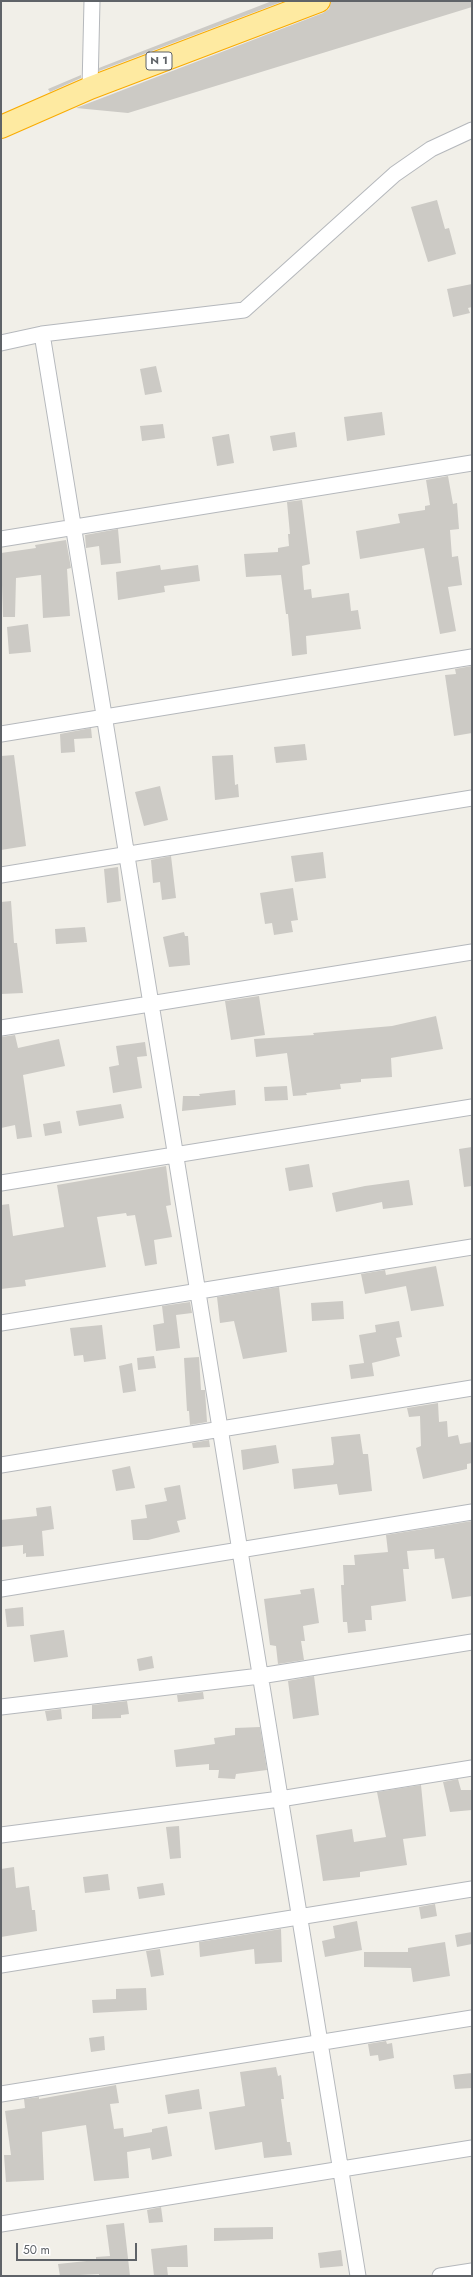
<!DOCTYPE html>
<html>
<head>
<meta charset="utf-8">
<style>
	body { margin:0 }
	#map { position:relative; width:473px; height:2277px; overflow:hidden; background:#f1efe8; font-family:Jost,sans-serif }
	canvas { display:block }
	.frame { position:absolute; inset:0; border:2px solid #5f6368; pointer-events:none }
	.scale { position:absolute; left:16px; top:2243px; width:121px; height:18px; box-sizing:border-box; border:2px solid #5f6368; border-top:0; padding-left:5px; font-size:12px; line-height:14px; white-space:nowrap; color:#5f6368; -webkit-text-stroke:3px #fff; paint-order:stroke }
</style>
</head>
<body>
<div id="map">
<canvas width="473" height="2277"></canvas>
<div class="frame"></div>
<div class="scale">50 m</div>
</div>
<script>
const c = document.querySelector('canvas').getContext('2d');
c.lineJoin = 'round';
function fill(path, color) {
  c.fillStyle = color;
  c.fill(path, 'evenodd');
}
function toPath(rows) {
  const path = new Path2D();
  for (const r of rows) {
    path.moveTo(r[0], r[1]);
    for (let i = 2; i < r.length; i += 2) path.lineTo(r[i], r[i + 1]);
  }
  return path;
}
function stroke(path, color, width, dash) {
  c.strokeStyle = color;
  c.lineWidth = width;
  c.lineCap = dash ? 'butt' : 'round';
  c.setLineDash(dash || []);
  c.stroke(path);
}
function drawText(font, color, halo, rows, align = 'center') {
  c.font = font + ' Jost,sans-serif';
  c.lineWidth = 4;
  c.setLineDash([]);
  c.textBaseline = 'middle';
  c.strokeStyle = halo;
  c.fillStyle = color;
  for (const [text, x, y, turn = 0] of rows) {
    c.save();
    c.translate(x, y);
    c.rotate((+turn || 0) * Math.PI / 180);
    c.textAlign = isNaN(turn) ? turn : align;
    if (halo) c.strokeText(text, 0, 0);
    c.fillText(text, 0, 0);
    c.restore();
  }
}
const building = toPath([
	[272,1,284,1,99,71,99,68,104,66],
	[331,1,472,1,472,7,128,113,76,108,323,13,329,9],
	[81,75,81,78,50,92,48,89],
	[437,200,445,229,449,228,456,254,428,262,411,207],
	[472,284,472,307,468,308,470,313,453,317,447,289],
	[156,366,162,392,145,395,140,369],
	[382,412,385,435,347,441,344,417],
	[163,424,165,438,142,441,140,426],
	[295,432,297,447,273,451,270,436],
	[229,434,234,463,217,466,212,437],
	[448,476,453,504,457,503,459,529,450,530,452,557,458,556,462,585,448,587,456,631,440,634,424,548,360,559,356,531,400,523,398,514,425,510,425,506,430,505,426,480],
	[302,500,310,564,302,566,304,590,311,589,312,598,349,593,351,611,358,610,361,629,306,636,307,654,292,656,288,614,286,614,281,575,246,577,244,554,278,552,278,548,289,546,288,534,290,534,287,502],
	[118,529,121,563,101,565,99,546,86,548,85,535],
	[66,540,71,568,67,569,70,616,43,618,41,575,16,578,15,617,3,617,1,553,36,548,35,545],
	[160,565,161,570,198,565,200,581,164,586,165,592,118,600,116,572],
	[28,624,31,652,9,654,7,627],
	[472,666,472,733,454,736,445,675,456,674,455,669],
	[91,728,92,738,74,739,75,752,61,753,60,734],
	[305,744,307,760,276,763,274,747],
	[14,755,26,846,1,850,1,756],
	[233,755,235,785,238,784,239,797,215,800,212,756],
	[160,786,168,820,144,826,135,792],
	[323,852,326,878,295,882,291,856],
	[171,856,176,898,162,900,160,882,153,883,151,860],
	[118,867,121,901,107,903,104,869],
	[293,888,298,920,291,921,293,932,274,935,272,923,265,924,260,893],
	[11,901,14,943,17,943,23,993,1,994,1,902],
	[85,927,87,942,56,944,55,929],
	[184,932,185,936,188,936,190,965,169,967,163,937],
	[259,996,265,1035,231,1040,225,1001],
	[436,1016,443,1049,391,1058,392,1077,361,1079,361,1082,340,1084,341,1089,306,1093,307,1095,293,1096,287,1053,256,1057,254,1039,314,1035,313,1033,392,1026],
	[15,1035,18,1048,59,1039,65,1066,23,1075,32,1137,17,1139,15,1125,1,1128,1,1037],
	[145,1042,147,1056,137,1057,142,1088,113,1093,109,1067,119,1065,116,1046],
	[287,1086,288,1100,265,1101,264,1087],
	[235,1090,236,1105,182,1111,183,1096,200,1096,199,1094],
	[121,1104,124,1118,79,1126,76,1111],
	[60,1121,62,1133,45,1136,43,1124],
	[472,1147,472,1186,464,1187,459,1149],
	[309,1164,313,1187,289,1191,285,1168],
	[166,1166,171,1205,166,1206,172,1237,154,1240,157,1264,145,1266,135,1215,127,1216,126,1213,97,1217,106,1267,25,1280,26,1286,1,1289,1,1205,9,1204,13,1236,64,1227,57,1185],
	[409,1180,413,1205,383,1209,382,1202,336,1212,332,1193,365,1186],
	[436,1266,444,1306,411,1311,406,1286,365,1294,361,1274,385,1270,386,1275],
	[279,1287,287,1352,243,1359,234,1321,220,1323,217,1297],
	[343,1301,344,1319,312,1321,311,1303],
	[190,1302,192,1313,176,1315,180,1348,156,1351,153,1325,164,1323,162,1306],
	[399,1321,402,1337,396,1338,400,1356,372,1363,374,1376,351,1379,349,1365,364,1363,359,1335,376,1332,375,1325],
	[102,1325,106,1359,84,1362,83,1355,74,1356,70,1328],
	[154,1356,156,1368,138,1370,137,1358],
	[199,1357,201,1390,205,1390,207,1422,190,1425,189,1411,187,1411,184,1358],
	[132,1363,136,1391,123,1393,119,1366],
	[438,1403,439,1422,447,1421,448,1437,458,1435,460,1444,472,1442,472,1463,467,1464,467,1469,423,1479,416,1448,421,1446,420,1416,409,1417,407,1408],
	[360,1434,363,1454,368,1454,372,1491,339,1495,337,1484,294,1489,292,1469,333,1465,334,1462,331,1437],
	[209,1440,210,1447,193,1448,192,1443],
	[276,1445,279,1463,243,1470,241,1450],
	[130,1466,135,1488,116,1491,112,1470],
	[180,1485,186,1519,177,1521,180,1532,148,1540,133,1540,131,1520,147,1518,145,1505,167,1501,164,1488],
	[51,1506,54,1529,42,1531,44,1556,26,1557,26,1553,23,1554,23,1545,1,1547,1,1520,37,1516,36,1508],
	[472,1521,472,1596,452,1599,444,1558,435,1559,434,1549,407,1551,409,1569,403,1569,406,1601,371,1606,372,1620,365,1620,366,1631,348,1633,347,1622,343,1622,341,1585,344,1585,343,1565,355,1565,354,1555,388,1552,386,1535],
	[314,1588,319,1623,303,1626,305,1641,301,1641,304,1660,278,1664,276,1646,270,1645,264,1599,301,1594,300,1590],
	[23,1607,24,1626,7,1627,5,1609],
	[64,1630,68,1657,34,1662,30,1635],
	[152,1656,154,1668,139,1671,137,1659],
	[314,1676,319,1715,293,1719,288,1681,282,1682],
	[203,1692,204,1699,178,1702,177,1695],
	[127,1701,129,1714,121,1715,121,1718,92,1719,92,1705],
	[61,1709,62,1719,47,1721,45,1711],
	[260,1727,267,1770,236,1774,235,1779,218,1778,219,1770,209,1770,209,1764,176,1767,174,1750,215,1744,214,1738,235,1735,235,1728],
	[458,1779,461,1790,472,1790,472,1810,450,1812,443,1782],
	[421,1785,426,1836,403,1839,407,1865,360,1872,360,1877,323,1881,316,1835,352,1829,354,1842,386,1837,377,1792],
	[179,1826,181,1858,170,1859,166,1827],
	[14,1867,16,1888,29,1886,32,1910,35,1910,37,1931,1,1937,1,1869],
	[108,1874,110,1890,85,1893,83,1877],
	[163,1883,165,1895,139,1899,137,1887],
	[435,1904,437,1916,421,1919,419,1907],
	[357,1921,362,1950,325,1957,322,1941,335,1938,333,1926],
	[281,1929,282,1962,255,1964,254,1949,200,1957,199,1942],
	[472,1932,472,1944,457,1947,455,1935],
	[445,1942,450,1976,413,1982,411,1968,364,1967,364,1952,408,1952,408,1948],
	[160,1949,164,1975,151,1977,146,1951],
	[146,1988,147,2010,93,2013,92,2000,116,1999,116,1989],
	[104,2036,105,2050,91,2052,89,2038],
	[386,2041,387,2044,392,2043,394,2058,379,2061,378,2055,370,2056,368,2044],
	[276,2067,278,2076,281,2075,284,2099,281,2099,287,2142,290,2142,292,2155,264,2158,262,2142,215,2150,209,2112,245,2106,240,2072],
	[472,2073,472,2088,455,2089,453,2075],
	[116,2085,119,2103,110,2104,114,2129,123,2128,124,2137,152,2132,152,2129,167,2126,172,2156,152,2160,150,2148,127,2152,129,2178,94,2181,86,2125,42,2132,44,2180,6,2182,4,2155,11,2155,5,2111,25,2108,24,2099,39,2097,39,2099],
	[199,2089,202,2109,168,2114,165,2095],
	[161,2207,163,2222,149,2223,147,2210],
	[124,2223,130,2276,99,2276,99,2274,60,2276,58,2264,96,2260,96,2257,110,2256,106,2225],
	[273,2227,273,2239,214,2241,214,2228],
	[187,2245,188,2267,167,2267,168,2276,154,2276,151,2249],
	[341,2250,343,2266,320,2268,318,2253]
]);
const minor = toPath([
	[90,88,92,1],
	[42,334,358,2276],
	[1,343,42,334,244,310,395,174,431,149,472,130],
	[1,539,472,463],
	[1,734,472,657],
	[1,875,472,798],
	[1,1028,472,952],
	[1,1183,472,1107],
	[1,1323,472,1247],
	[1,1465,472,1388],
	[1,1589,472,1512],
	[1,1707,260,1676,472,1642],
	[1,1835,280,1799,472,1768],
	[1,1965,472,1889],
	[1,2094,472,2018],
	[1,2224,472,2148],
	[440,2276,472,2271]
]);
const trunk = toPath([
	[1,127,90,88,319,1]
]);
const shields = [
	[159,61,26]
];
const shieldNames = [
	["N 1",159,61]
];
fill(building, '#cccac5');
stroke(minor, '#b5b8bc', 17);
stroke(trunk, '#f9ab00', 24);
stroke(minor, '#fff', 15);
stroke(trunk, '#feeaa1', 22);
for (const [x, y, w] of shields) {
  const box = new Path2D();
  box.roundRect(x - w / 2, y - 9, w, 18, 3);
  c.fillStyle = '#fff';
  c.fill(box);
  stroke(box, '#5f6368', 1);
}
drawText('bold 11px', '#5f6368', null, shieldNames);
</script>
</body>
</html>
